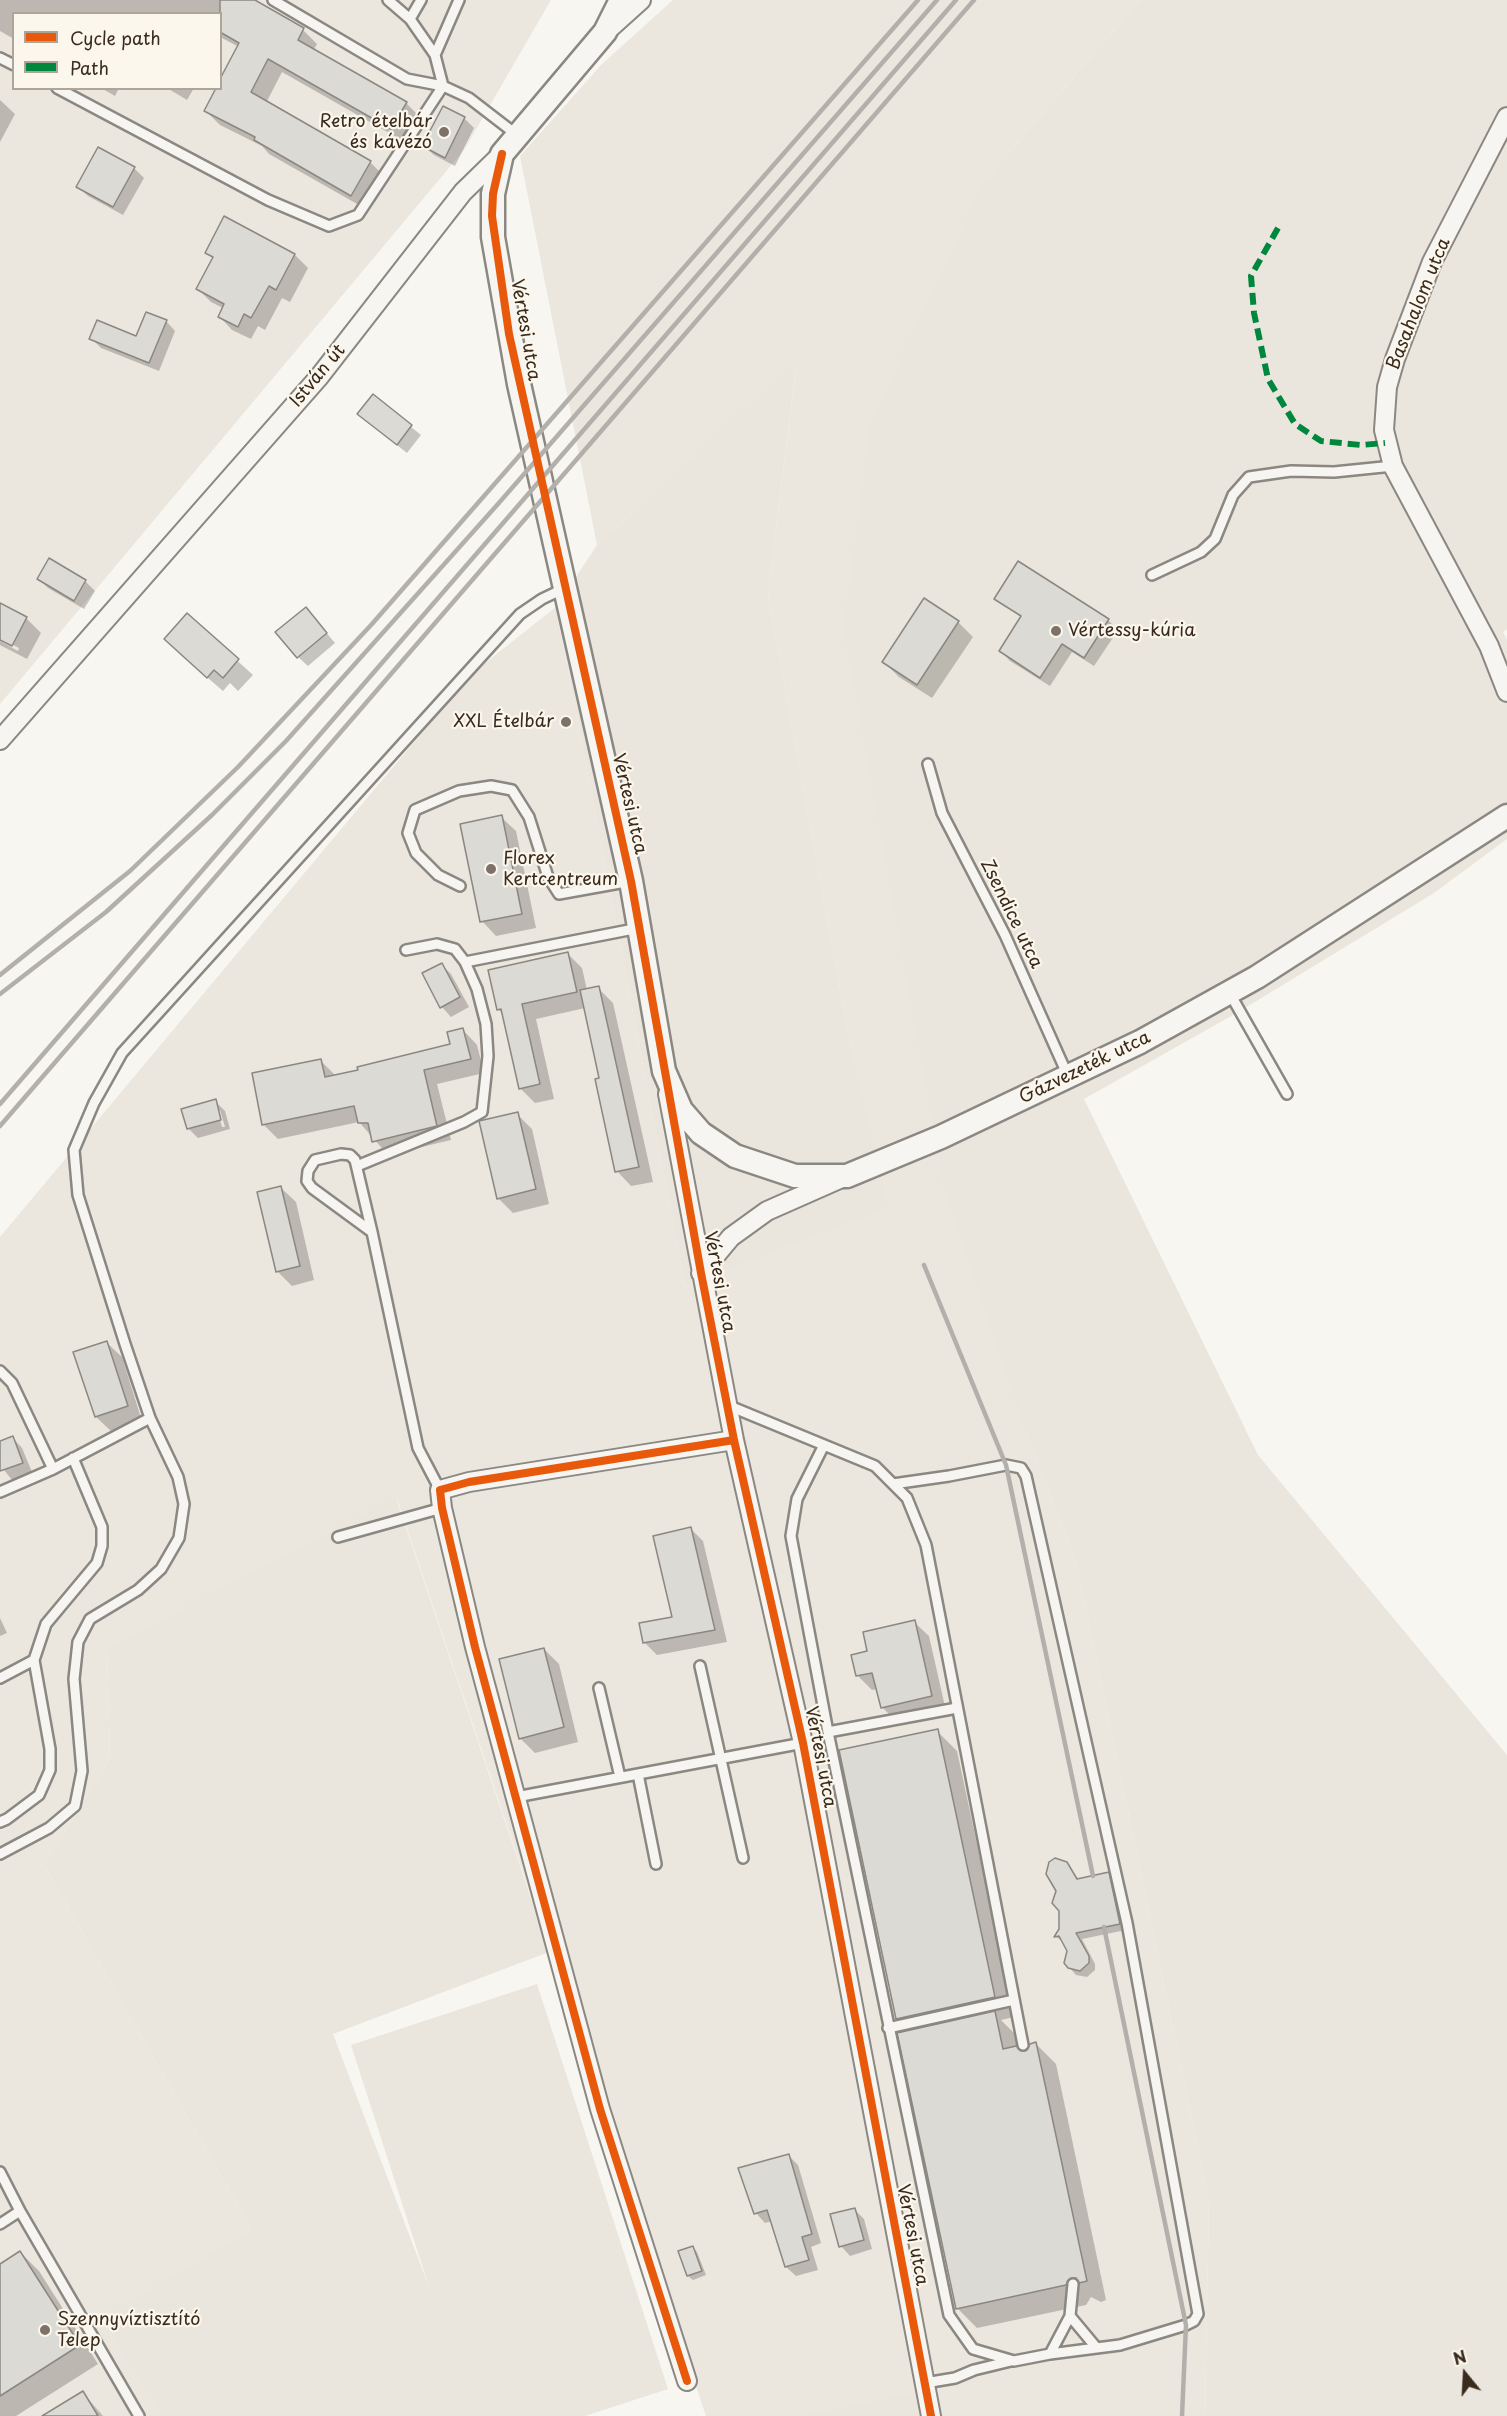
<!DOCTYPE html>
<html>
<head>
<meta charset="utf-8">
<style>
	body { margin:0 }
	#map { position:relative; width:1507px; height:2416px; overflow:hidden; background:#f8f6f0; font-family:"Playpen Sans",sans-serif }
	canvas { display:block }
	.legend { position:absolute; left:12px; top:12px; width:210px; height:78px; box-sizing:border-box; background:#fbf7ec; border:2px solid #aea59a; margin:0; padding:8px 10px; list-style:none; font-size:18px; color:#3b2a1e }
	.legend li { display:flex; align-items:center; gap:12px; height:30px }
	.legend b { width:30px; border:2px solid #aea59a }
	.north { position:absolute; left:1435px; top:2344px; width:60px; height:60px; -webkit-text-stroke:4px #fbf7ec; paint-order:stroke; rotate:342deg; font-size:16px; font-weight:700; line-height:24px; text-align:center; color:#3b2a1e }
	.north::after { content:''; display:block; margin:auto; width:21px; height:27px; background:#3b2a1e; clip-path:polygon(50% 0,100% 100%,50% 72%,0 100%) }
</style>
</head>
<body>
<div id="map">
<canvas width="1507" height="2416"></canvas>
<ul class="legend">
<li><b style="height:8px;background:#e8590c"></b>Cycle path</li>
<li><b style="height:8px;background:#00873e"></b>Path</li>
</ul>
<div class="north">N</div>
</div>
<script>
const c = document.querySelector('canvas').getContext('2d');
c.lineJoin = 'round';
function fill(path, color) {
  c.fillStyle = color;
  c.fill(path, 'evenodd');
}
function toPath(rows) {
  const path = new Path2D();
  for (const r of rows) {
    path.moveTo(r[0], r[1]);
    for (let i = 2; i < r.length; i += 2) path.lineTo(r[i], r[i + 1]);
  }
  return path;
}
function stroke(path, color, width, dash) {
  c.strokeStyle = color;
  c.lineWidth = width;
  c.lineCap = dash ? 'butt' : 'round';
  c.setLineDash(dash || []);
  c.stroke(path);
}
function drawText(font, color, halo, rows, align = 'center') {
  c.font = font + ' "Playpen Sans",sans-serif';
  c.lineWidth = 4.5;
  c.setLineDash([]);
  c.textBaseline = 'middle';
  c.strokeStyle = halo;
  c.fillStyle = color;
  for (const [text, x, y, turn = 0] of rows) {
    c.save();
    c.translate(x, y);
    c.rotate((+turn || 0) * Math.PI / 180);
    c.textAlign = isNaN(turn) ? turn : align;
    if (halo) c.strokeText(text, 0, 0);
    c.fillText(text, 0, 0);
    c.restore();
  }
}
const built = toPath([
	[0,0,551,0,464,150,0,704],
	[14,14,220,14,220,88,14,88],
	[673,0,1140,0,986,179,1026,1431,1076,1562,1209,2202,1205,2416,706,2416,397,1499,107,1648,110,1758,44,1865,251,2229,104,2318,161,2416,0,2416,0,1237,470,675,556,607,685,1287,886,1208,847,1027,768,596,796,366,597,545,520,156,602,64]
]);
const green = toPath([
	[1140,0,1507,0,1507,629,1503,632,1507,640,1507,839,1434,893,1240,1011,1084,1099,1258,1455,1507,1755,1507,2416,1205,2416,1209,2202,1076,1562,1026,1431,944,1186,844,627,871,424,986,179],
	[796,365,768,596,847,1027,887,1208,685,1287,556,607,597,545],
	[396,1498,549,1952,333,2034,429,2287,351,2045,537,1984,668,2389,585,2416,161,2416,103,2318,251,2229,44,1865,110,1758,107,1648],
	[914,2394,918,2416,803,2416]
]);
const shadow = toPath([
	[0,0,252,0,303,30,317,44,313,51,406,103,420,117,405,142,282,72,266,103,370,162,384,176,366,209,269,154,262,146,220,125,206,111,220,88,239,47,222,38,220,41,220,14,14,14,14,39,0,31],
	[101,88,119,88,115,96],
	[167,88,194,88,187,100],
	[0,100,15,114,0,142],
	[443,108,465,119,474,128,455,166,434,155,424,146],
	[134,168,144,178,123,215,88,196,78,187],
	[207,253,295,255,308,268,290,302,282,298,265,330,258,326,251,339,232,330,219,316,223,308,211,302,198,289,214,259],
	[166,321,175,331,159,371,101,348,91,338,137,338],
	[373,396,421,435,407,453,369,423],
	[50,560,86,582,95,591,84,609,48,588,39,579],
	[996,598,1108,620,1118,630,1094,666,1072,652,1050,686,1010,661,1001,651,1022,618],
	[0,604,26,618,41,633,27,659,0,645,0,641,18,651,19,648,0,638],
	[187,615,253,675,238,691,230,683,223,691,180,654],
	[315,619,335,643,308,666,298,657],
	[958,622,973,637,932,698,899,677,884,662],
	[501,817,516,831,536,928,496,936,482,921],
	[568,954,582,968,587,990,598,988,613,1003,653,1182,631,1186,617,1171,585,1008,536,1019,554,1099,535,1103,520,1088,504,1015,498,1009],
	[441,964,451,974,469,1007,451,1017,442,1007,424,974],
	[463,1030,477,1045,484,1073,437,1084,451,1140,388,1155,359,1122,278,1139,263,1124,321,1061,336,1076,451,1046],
	[215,1101,225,1111,230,1129,198,1138,188,1128],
	[217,1110,220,1110,225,1127,222,1127],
	[517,1114,532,1129,549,1204,513,1213,498,1198],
	[281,1188,296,1202,314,1280,292,1286,277,1271],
	[107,1343,122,1357,142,1421,111,1431,96,1417,75,1353],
	[13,1438,22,1448,32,1472,12,1480,0,1465,0,1443],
	[690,1528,703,1541,727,1642,657,1655,645,1643,674,1618],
	[0,1618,7,1633,0,1636],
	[914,1622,929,1636,946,1711,897,1722,882,1707,878,1689,872,1690,858,1676,869,1652],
	[544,1649,559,1664,578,1742,535,1753,520,1738],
	[937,1731,957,1751,1014,2017,1001,2020,1014,2033,1017,2049,1025,2054,1036,2044,1056,2064,1106,2300,1101,2302,1091,2297,1086,2305,977,2328,957,2308,911,2031,898,2018],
	[1066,1863,1079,1880,1108,1874,1115,1881,1126,1930,1082,1939,1095,1964,1095,1970,1087,1977,1076,1975,1069,1967,1069,1950,1065,1943,1056,1937,1060,1930],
	[788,2155,798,2165,821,2243,811,2247,818,2270,796,2276,786,2267,772,2221,765,2223,756,2213],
	[854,2209,864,2219,872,2249,850,2256,841,2246],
	[693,2247,697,2252,706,2275,693,2280,688,2276],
	[20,2252,39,2271,98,2364,16,2416,0,2416,0,2265],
	[83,2393,103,2416,52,2416]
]);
const building = toPath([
	[220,0,255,0,304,28,298,40,407,102,391,129,268,59,251,92,371,161,351,196,254,140,255,137,204,111,216,88,220,88,220,79,239,43,220,32,220,0],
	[443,106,465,117,445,158,422,146,443,106],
	[98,147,135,167,113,207,76,187,98,147],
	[224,216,295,254,276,290,269,286,251,318,244,314,238,327,218,317,224,304,196,289,213,257,205,253,224,216],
	[146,312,167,320,149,363,89,339,97,320,136,336,146,312],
	[373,394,412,425,397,445,357,414,373,394],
	[49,558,86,580,74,601,37,579,49,558],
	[1018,561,1109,619,1084,658,1062,644,1040,678,999,651,1021,616,994,599,1018,561],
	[924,598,959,621,917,685,882,662,924,598],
	[0,603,27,617,12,646,0,640,0,603],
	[306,607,327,633,297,658,275,632,306,607],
	[187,613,239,659,223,678,214,670,207,678,164,639,187,613],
	[502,815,522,914,480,922,460,824,502,815],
	[568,952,577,992,522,1004,540,1084,519,1089,501,1009,497,1010,488,970,568,952],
	[442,963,460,997,440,1008,422,973,442,963],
	[599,986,639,1167,615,1172,595,1079,599,1078,580,990,599,986],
	[463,1028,471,1059,424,1070,437,1126,372,1142,368,1123,358,1123,354,1106,262,1125,252,1073,321,1059,325,1077,358,1070,357,1067,450,1044,447,1032,463,1028],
	[216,1099,221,1120,187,1129,181,1109,216,1099],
	[518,1112,536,1189,497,1199,479,1121,518,1112],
	[281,1186,300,1266,276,1272,257,1192,281,1186],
	[107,1341,128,1406,95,1417,73,1352,107,1341],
	[13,1436,23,1463,0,1471,0,1441,13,1436],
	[691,1527,715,1630,643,1643,639,1623,672,1617,653,1536,691,1527],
	[915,1620,932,1696,881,1708,872,1673,856,1676,851,1655,867,1651,863,1632,915,1620],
	[544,1648,564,1727,519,1739,499,1659,544,1648],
	[938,1729,995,1997,896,2019,839,1750,938,1729],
	[1055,1858,1067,1862,1077,1879,1109,1872,1120,1924,1076,1933,1089,1956,1089,1963,1080,1971,1068,1968,1064,1963,1067,1951,1059,1936,1054,1937,1059,1929,1059,1911,1052,1903,1056,1891,1046,1874,1049,1862,1055,1858],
	[995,2011,1003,2049,1016,2046,1025,2051,1030,2044,1036,2042,1087,2281,1079,2283,1076,2278,1071,2278,1066,2285,956,2309,897,2033,995,2011],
	[789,2154,812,2234,802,2237,809,2260,785,2267,767,2210,754,2214,738,2168,789,2154],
	[855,2208,864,2240,839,2247,830,2214,855,2208],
	[693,2246,702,2271,687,2276,678,2251,693,2246],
	[20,2251,80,2345,0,2396,0,2264,20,2251],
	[83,2391,98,2416,42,2416,83,2391]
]);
const service = toPath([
	[388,0,410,19,435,55],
	[459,0,435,55,443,86,469,98,517,135],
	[410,19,421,0],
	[0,58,14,65],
	[57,88,268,200,329,226,358,215,443,86,407,79,273,0],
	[1152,575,1201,552,1215,539,1233,495,1249,477,1291,471,1334,472,1393,466],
	[928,764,942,813,1005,935,1068,1076],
	[460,886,438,875,416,853,408,833,415,810,459,791,491,786,512,790,529,817,548,877,559,894,631,881],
	[465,962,639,928],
	[1229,992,1287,1094],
	[357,1166,464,1122,482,1112,488,1056,486,1024,477,989,465,962,455,949,437,944,406,950],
	[372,1232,312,1188,307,1181,308,1171,315,1160,341,1154,350,1155,355,1160,372,1232,418,1448,440,1490],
	[0,1371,12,1383,53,1469],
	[727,1405,875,1466,907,1498,926,1545,1023,2045],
	[824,1445,797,1499,791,1536,828,1732,949,2315,973,2349,1014,2361,1050,2354,1070,2316,1073,2284],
	[893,1484,949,1476,1006,1465,1021,1468,1026,1476,1127,1923,1198,2314,1194,2321,1186,2325,1120,2345,1050,2354],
	[0,1492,53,1469,150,1418],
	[338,1537,442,1508],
	[700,1666,743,1858],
	[0,1678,34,1660],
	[599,1688,620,1777],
	[828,1732,957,1708],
	[638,1774,656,1864],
	[516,1797,803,1743],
	[0,1822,7,1819,39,1795,50,1770,50,1749,34,1660,46,1624,97,1563,102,1546,102,1527,73,1458],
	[0,1854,49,1828,75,1806,82,1771,74,1679,78,1642,90,1619,138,1590,161,1569,179,1538,184,1504,178,1477,150,1418,125,1344,78,1195,74,1150,94,1103,122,1053,520,614,542,599,565,588],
	[888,2028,1014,2000],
	[0,2172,20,2211,0,2224],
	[20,2211,139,2416],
	[1070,2316,1095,2346],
	[925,2383,955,2378,974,2370,1011,2361]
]);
const minor = toPath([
	[611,27,641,0],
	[1507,117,1432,262,1395,359,1387,387,1384,430,1393,466,1489,646,1507,692],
	[0,740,319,377,463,192,502,154],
	[668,1094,734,1440,803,1743,931,2416],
	[701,1273,731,1237,767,1211,844,1177],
	[687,2381,600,2109,475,1647,442,1508,440,1490,469,1482,734,1440]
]);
const tertiary = toPath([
	[621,0,605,32,502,154,493,194,493,237,519,384,631,881,664,1071,681,1110,701,1133,735,1156,795,1176,847,1176,941,1137,1140,1042,1257,977,1507,816]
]);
const rail = toPath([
	[0,975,130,871,238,767,372,624,918,0],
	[0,994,106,912,212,815,286,741,498,504,937,0],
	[0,1104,956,0],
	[0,1126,974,0],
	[924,1265,1006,1465,1093,1876],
	[1104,1927,1186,2325,1182,2416]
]);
const quiet = toPath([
	[1278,228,1251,276,1254,313,1268,379,1295,424,1321,441,1361,445,1385,443]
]);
const cycleway = toPath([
	[502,154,493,194,492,216,509,334,631,881,701,1273,734,1440,803,1743,931,2416],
	[687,2381,600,2109,475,1647,442,1508,440,1490,469,1482,734,1440]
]);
const markers = [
	[444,132,6,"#7d7168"],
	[1056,631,6,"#7d7168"],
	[566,722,6,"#7d7168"],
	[491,869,6,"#7d7168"],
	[45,2330,6,"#7d7168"]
];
const poiNames = [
	["Retro ételbár",432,122,"right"],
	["és kávézó",432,143,"right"],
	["Vértessy-kúria",1068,631],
	["XXL Ételbár",554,722,"right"],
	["Florex",503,859],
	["Kertcentreum",503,880],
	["Szennyvíztisztító",57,2320],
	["Telep",57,2341]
];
const streetNames = [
	["Basahalom utca",1419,304,-68],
	["Vértesi utca",525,330,80],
	["István út",318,376,-50],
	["Vértesi utca",629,804,77],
	["Zsendice utca",1011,914,64],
	["Gázvezeték utca",1085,1068,-26],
	["Vértesi utca",719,1282,79],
	["Vértesi utca",820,1757,79],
	["Vértesi utca",912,2235,79]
];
fill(built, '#ebe6de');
fill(green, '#eae6dd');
fill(shadow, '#0003');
fill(building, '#dcdad5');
stroke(building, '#8b8781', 1.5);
stroke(service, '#8b8781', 14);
stroke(minor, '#8b8781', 22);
stroke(tertiary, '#8b8781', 27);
stroke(service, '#f6f5f1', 9);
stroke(minor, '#f6f5f1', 18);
stroke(tertiary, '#f6f5f1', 22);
stroke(rail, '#b3b0ac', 4.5);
stroke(quiet, '#00873e', 6, [12, 6]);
stroke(cycleway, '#e8590c', 8);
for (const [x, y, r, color] of markers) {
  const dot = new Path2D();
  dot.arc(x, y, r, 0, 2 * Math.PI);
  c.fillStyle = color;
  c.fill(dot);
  stroke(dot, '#fbf7ec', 2);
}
drawText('18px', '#3b2a1e', '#fbf7ec', poiNames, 'left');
drawText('18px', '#3b2a1e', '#fbf7ec', streetNames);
</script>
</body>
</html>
